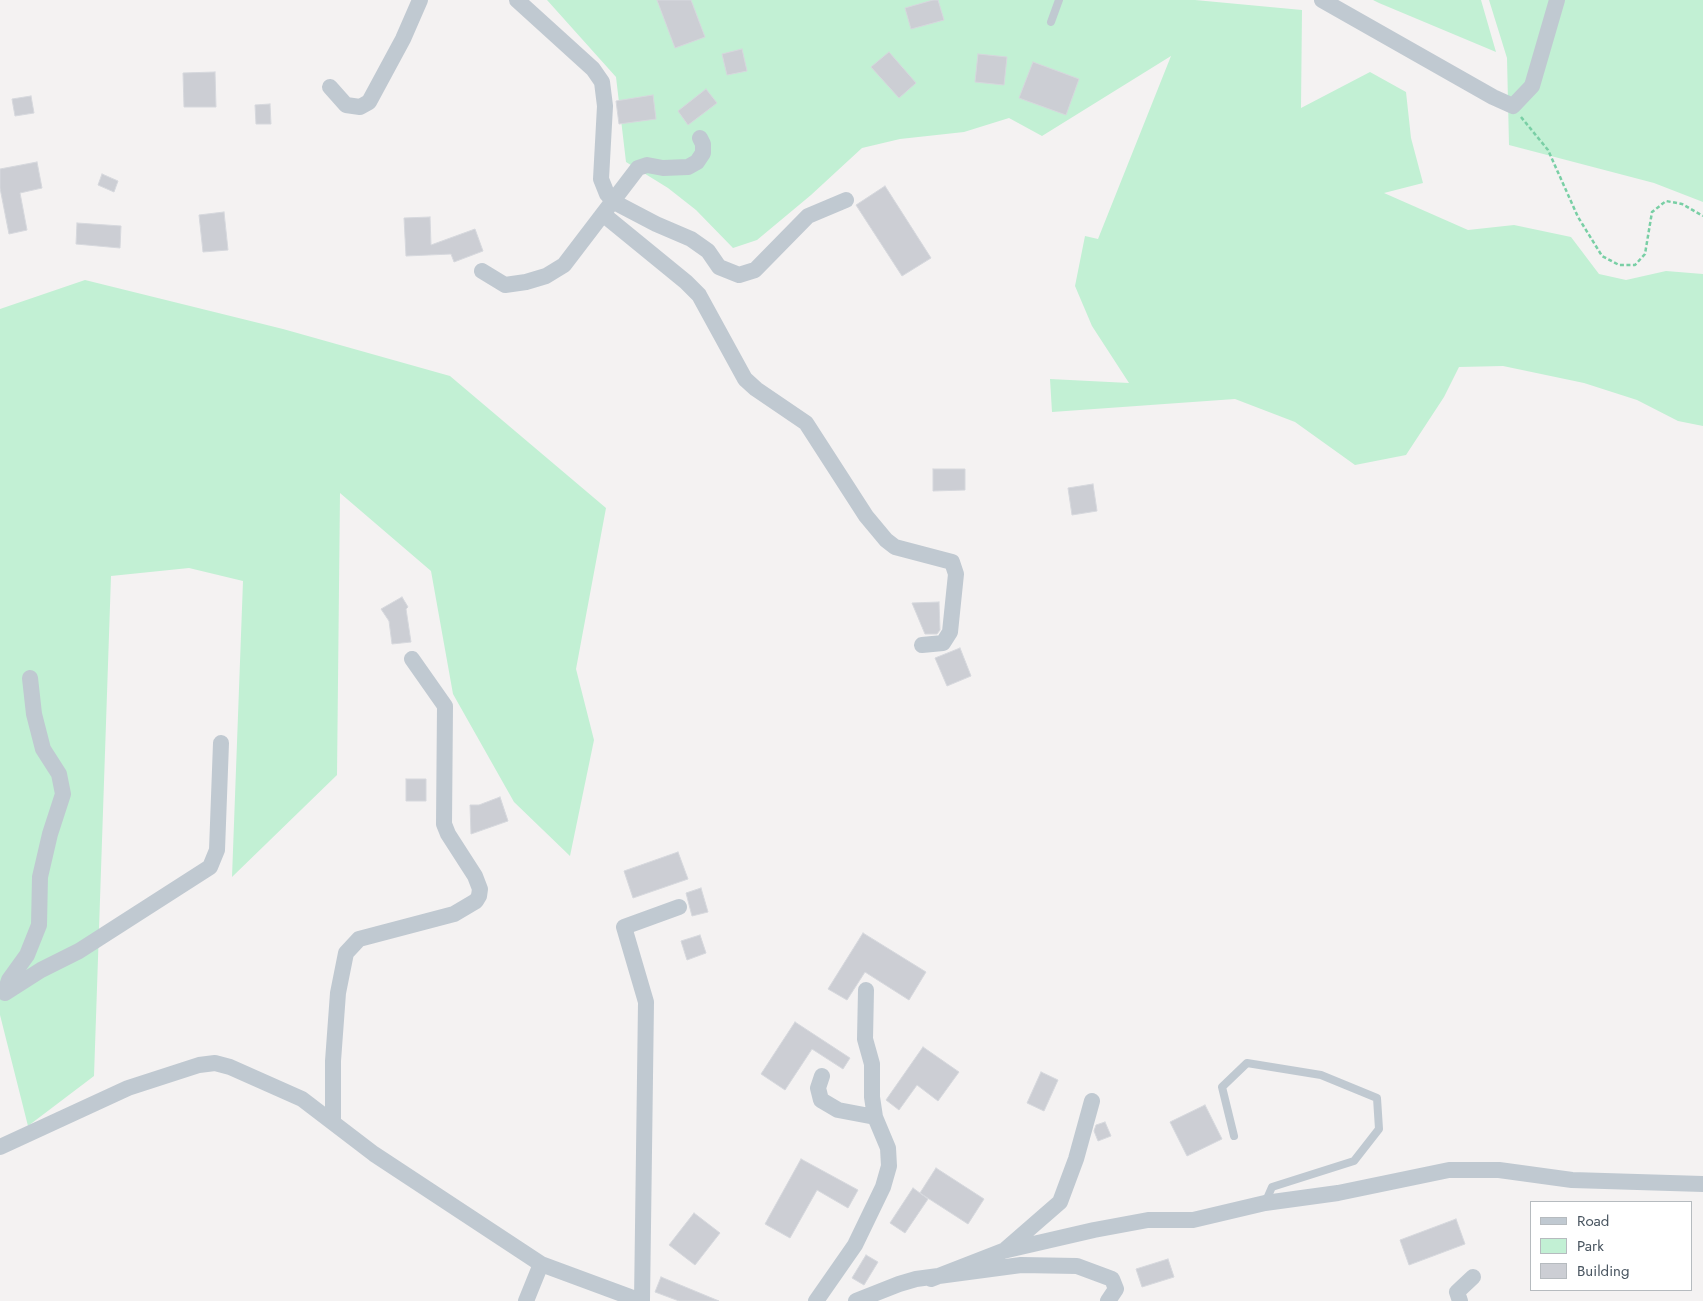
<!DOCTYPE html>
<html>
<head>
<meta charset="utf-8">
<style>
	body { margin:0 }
	#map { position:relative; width:1703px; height:1301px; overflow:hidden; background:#f4f2f2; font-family:Jost,sans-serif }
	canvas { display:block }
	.legend { position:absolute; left:1530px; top:1201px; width:162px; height:90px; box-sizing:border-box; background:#fff; border:1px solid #b6bbbf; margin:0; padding:6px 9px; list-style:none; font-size:15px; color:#495560 }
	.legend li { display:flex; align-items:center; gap:10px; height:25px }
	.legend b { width:25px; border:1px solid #b6bbbf }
</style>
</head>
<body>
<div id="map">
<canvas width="1703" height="1301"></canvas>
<ul class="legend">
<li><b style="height:6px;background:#c0c9d1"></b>Road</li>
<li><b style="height:14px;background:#c2f0d4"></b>Park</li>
<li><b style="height:14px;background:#ccced4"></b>Building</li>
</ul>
</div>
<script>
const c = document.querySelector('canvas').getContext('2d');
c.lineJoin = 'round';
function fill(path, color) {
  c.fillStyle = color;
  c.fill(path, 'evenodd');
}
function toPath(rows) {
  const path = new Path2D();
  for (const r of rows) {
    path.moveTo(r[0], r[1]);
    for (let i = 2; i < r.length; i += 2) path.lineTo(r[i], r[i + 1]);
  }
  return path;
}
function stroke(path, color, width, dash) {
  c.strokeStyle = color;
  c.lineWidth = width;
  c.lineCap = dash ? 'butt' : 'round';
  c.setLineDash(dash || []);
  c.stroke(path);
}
const green = toPath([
	[547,0,1195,0,1302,10,1301,108,1370,72,1406,92,1411,138,1423,183,1384,193,1468,230,1514,225,1571,237,1599,274,1626,280,1666,271,1703,274,1703,426,1678,421,1637,400,1584,383,1503,366,1459,367,1444,397,1406,455,1355,465,1295,422,1235,399,1052,412,1050,379,1129,383,1092,326,1075,286,1085,236,1098,239,1171,56,1042,136,1009,118,964,132,900,139,862,148,811,195,757,240,733,248,696,210,668,188,626,162,616,77],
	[1373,0,1481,0,1496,52,1379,3],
	[1489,0,1703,0,1703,202,1654,183,1509,145,1507,58],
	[85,280,283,329,450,376,606,508,576,669,594,740,570,856,514,802,453,694,431,571,340,493,337,775,232,877,243,581,189,568,111,576,94,1076,28,1126,0,1015,0,309]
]);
const building = toPath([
	[657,0,691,0,705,37,675,48,657,0],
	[933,0,938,0,944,20,911,29,905,8,933,0],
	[742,49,747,71,727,75,722,54,742,49],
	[889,52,916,83,899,98,871,67,889,52],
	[978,54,1007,57,1004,85,975,82,978,54],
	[1033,62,1079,79,1066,115,1019,98,1033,62],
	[215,72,216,107,184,107,183,73,215,72],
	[706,89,717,103,688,125,678,111,706,89],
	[653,95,656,119,619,124,616,101,653,95],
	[31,96,34,113,15,116,12,99,31,96],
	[270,104,271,124,256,124,255,105,270,104],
	[37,162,42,188,20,193,27,230,9,234,0,188,0,169,37,162],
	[102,174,118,181,114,192,98,185,102,174],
	[885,186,931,258,902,276,856,205,885,186],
	[224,212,228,250,203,252,199,215,224,212],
	[430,217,431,245,475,229,483,251,454,262,451,254,406,256,404,218,430,217],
	[77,223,121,226,120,248,76,244,77,223],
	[933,469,965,469,965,490,933,491,933,469],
	[1093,484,1097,511,1072,515,1068,488,1093,484],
	[402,597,408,607,406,609,411,642,392,644,389,621,381,609,402,597],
	[939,602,940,630,937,634,925,634,912,603,939,602],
	[960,648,971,676,947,686,935,658,960,648],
	[406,779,426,779,426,801,406,801,406,779],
	[500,797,508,821,471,834,470,805,479,805,500,797],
	[678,852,688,879,633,898,624,871,678,852],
	[701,888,708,912,692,916,686,893,701,888],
	[863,933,926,972,909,1000,865,972,847,1000,828,989,863,933],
	[700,935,706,953,687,960,681,941,700,935],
	[795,1022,850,1058,843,1069,812,1049,785,1090,761,1074,795,1022],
	[923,1047,959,1072,938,1101,917,1085,899,1110,886,1100,923,1047],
	[1041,1072,1058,1080,1044,1111,1027,1103,1041,1072],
	[1205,1105,1222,1139,1187,1156,1170,1122,1205,1105],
	[1105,1122,1111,1136,1098,1141,1094,1131,1096,1125,1105,1122],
	[801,1159,858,1190,848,1208,817,1190,790,1238,765,1224,801,1159],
	[936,1168,984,1199,968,1224,920,1193,936,1168],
	[913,1188,928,1199,905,1233,890,1223,913,1188],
	[694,1213,720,1233,695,1265,669,1245,694,1213],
	[1456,1219,1465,1244,1409,1265,1400,1240,1456,1219],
	[866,1255,878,1262,864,1285,852,1278,866,1255],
	[1168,1259,1174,1277,1142,1287,1136,1269,1168,1259],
	[661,1277,719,1301,679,1301,655,1292,661,1277]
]);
const path = toPath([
	[1521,117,1548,150,1578,217,1602,256,1619,265,1635,265,1645,254,1652,212,1666,201,1682,204,1703,216]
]);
const lane = toPath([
	[1051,22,1059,0],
	[1234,1136,1222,1087,1247,1063,1321,1075,1377,1098,1379,1129,1354,1161,1272,1187,1265,1203]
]);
const street = toPath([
	[517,0,593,69,602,82,605,106,601,179,607,194,614,202,656,224,691,239,708,251,719,267,739,275,755,270,808,216,846,200],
	[1322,0,1493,97,1513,106,1532,86,1557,0],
	[330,87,346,105,360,107,369,102,403,39,420,0],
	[604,215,686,282,699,295,745,379,756,389,806,423,866,516,886,540,895,547,952,562,956,574,950,632,943,643,922,645],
	[482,271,505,285,526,282,546,276,564,265,638,168,647,165,663,168,688,167,697,162,703,153,703,144,700,138],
	[5,992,9,980,27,955,39,925,40,877,50,834,63,794,59,774,43,749,34,714,30,678],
	[5,993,41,970,79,951,210,867,217,850,221,743],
	[822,1076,818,1088,821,1100,838,1110,875,1117],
	[333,1121,333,1061,338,993,346,953,359,939,454,914,476,901,479,896,480,889,475,876,448,834,444,824,445,706,412,659],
	[0,1147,128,1088,199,1065,215,1063,230,1067,302,1099,374,1154,541,1264,641,1301],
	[1006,1249,1060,1202,1076,1159,1092,1101],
	[931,1279,1003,1251,1094,1230,1148,1220,1193,1220,1265,1203,1338,1193,1449,1170,1499,1170,1572,1180,1703,1184],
	[526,1301,541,1264],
	[642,1301,646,1002,624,927,679,907],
	[816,1301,855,1245,883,1187,889,1166,888,1148,875,1117,872,1097,872,1064,865,1039,866,990],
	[856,1301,899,1284,916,1279,1021,1265,1077,1266,1112,1279,1116,1289,1108,1301],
	[1460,1301,1457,1292,1473,1277]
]);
fill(green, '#c2f0d4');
fill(building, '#ccced4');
stroke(building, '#d6d8dd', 1);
stroke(path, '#79cfa5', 2.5, [4, 2.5]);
stroke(lane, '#c0c9d1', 8);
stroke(street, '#c0c9d1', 16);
</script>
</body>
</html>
